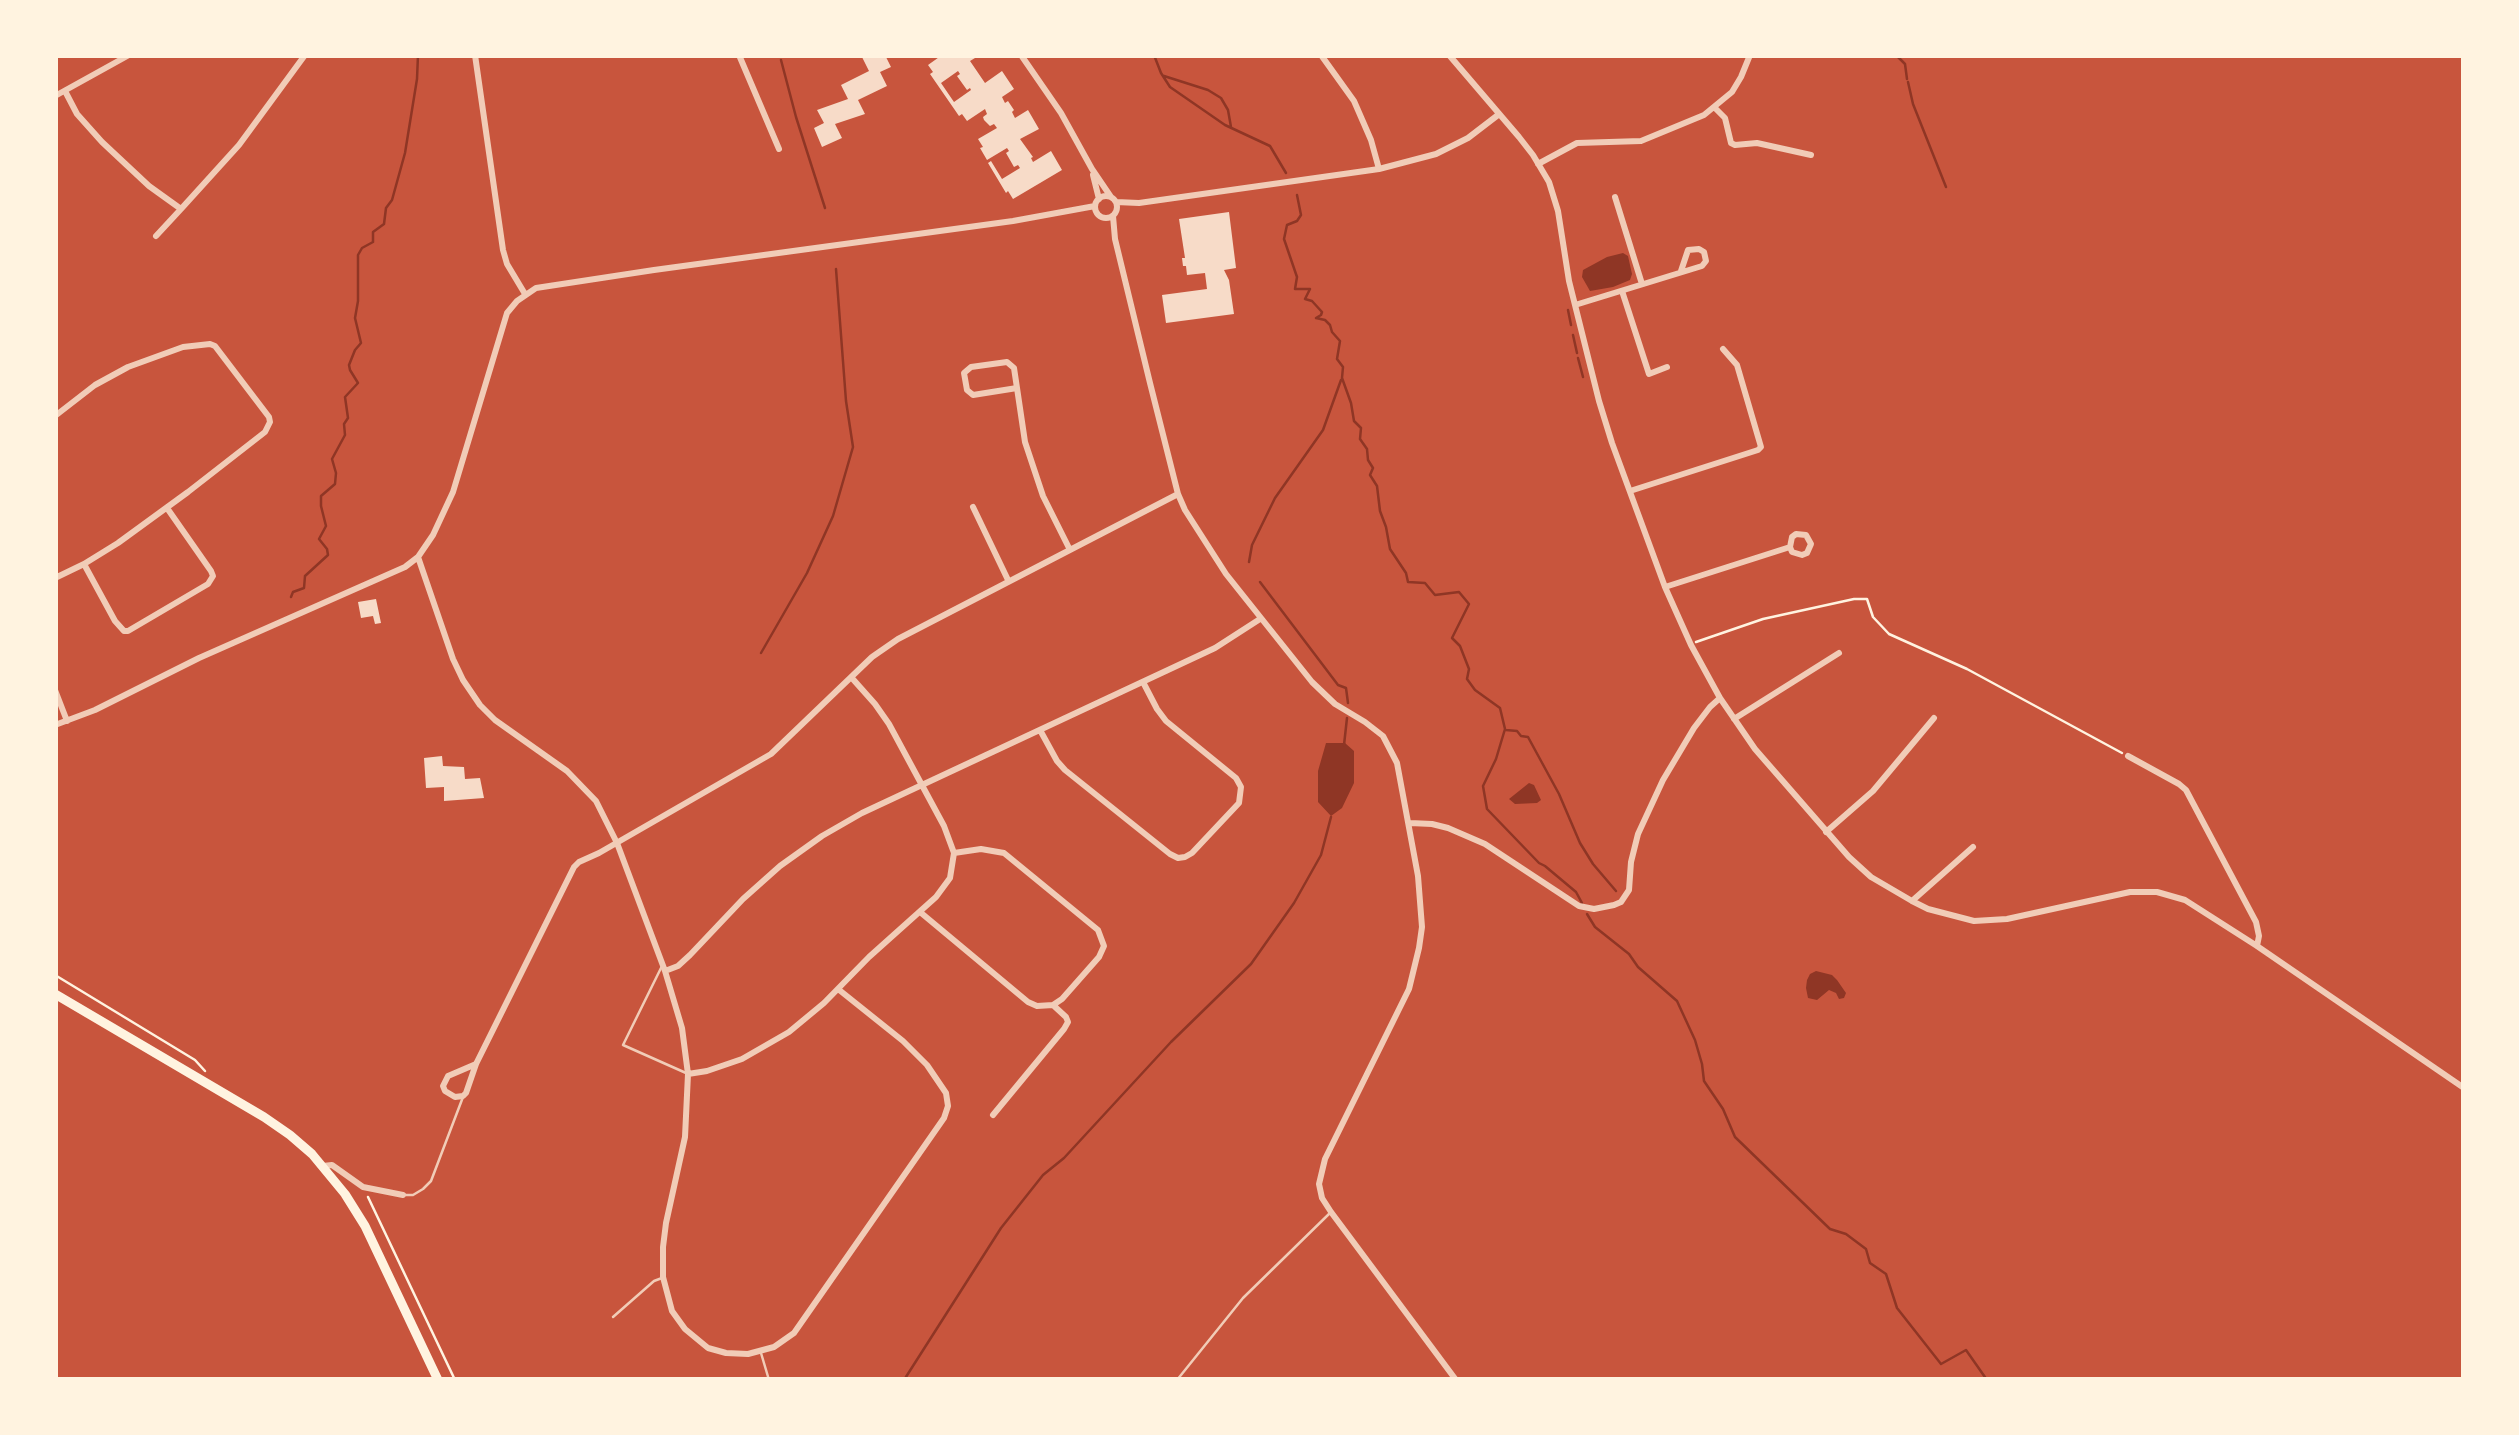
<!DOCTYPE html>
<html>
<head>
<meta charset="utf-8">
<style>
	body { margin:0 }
	#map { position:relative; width:2519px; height:1435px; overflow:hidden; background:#c8553d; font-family:"Source Serif 4",serif }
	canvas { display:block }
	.frame { position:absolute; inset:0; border:58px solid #fff3e0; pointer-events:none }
</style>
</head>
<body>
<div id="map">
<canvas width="2519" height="1435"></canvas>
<div class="frame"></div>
</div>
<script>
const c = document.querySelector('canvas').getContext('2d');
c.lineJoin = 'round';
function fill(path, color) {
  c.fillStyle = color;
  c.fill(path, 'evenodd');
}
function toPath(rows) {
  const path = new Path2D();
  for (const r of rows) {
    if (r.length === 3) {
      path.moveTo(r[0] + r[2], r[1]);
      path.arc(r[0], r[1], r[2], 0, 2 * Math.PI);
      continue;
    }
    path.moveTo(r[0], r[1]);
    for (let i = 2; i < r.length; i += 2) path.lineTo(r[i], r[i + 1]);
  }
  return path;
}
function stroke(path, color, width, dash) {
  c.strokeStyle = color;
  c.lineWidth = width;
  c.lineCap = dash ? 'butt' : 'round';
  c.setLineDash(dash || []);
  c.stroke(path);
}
const water = toPath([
	[1623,253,1628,256,1632,274,1630,280,1613,287,1590,291,1582,277,1583,270,1607,257],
	[1326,743,1345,743,1354,751,1354,783,1342,808,1331,816,1318,802,1318,771],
	[1529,783,1534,785,1541,800,1537,803,1515,804,1509,799],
	[1816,971,1832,975,1837,980,1846,993,1844,998,1839,999,1836,993,1829,990,1817,1000,1808,998,1806,988,1807,980,1810,974]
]);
const stream = toPath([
	[1154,55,1161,73,1170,87,1225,125,1270,146,1286,173],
	[1896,55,1905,64,1907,79],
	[781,60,796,117,825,208],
	[1164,76,1208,90,1221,98,1228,110,1231,127],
	[1908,82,1913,104,1946,187],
	[1297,195,1301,215,1297,221,1287,225,1284,239,1297,277,1295,289,1310,289,1305,299,1312,301,1322,312,1321,315,1316,318,1325,320,1330,325,1332,332,1340,341,1337,359,1343,367,1342,378,1351,403,1354,421,1361,428,1360,439,1367,449,1368,460,1373,468,1370,475,1377,486,1380,511,1386,527,1390,549,1406,573,1408,582,1425,583,1435,595,1459,592,1469,604,1452,638,1460,646,1469,669,1467,679,1475,690,1500,708,1505,729,1496,759,1483,786,1487,809,1539,863,1545,866,1576,892,1582,903],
	[1568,310,1571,325],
	[1573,335,1577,353],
	[1578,358,1583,377],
	[1249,562,1252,545,1275,498,1323,430,1341,380],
	[1260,582,1338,685,1346,688,1348,703],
	[291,597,293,592,304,588,305,576,328,555,327,549,319,539,326,526,321,506,321,496,335,484,336,473,332,459,345,435,344,424,348,418,345,397,358,383,350,370,349,365,355,350,361,343,355,318,358,301,358,255,362,248,373,242,373,232,384,224,386,208,392,200,405,153,417,79,418,55],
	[761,653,807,573,833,516,853,447,846,401,836,269],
	[1506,730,1517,731,1521,736,1528,737,1559,794,1580,843,1593,864,1616,891],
	[1344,745,1347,718],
	[1587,914,1595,927,1629,954,1638,967,1677,1001,1695,1040,1702,1064,1704,1081,1723,1109,1735,1137,1830,1229,1846,1234,1866,1249,1870,1263,1886,1274,1897,1308,1941,1364,1966,1350,1987,1380],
	[904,1380,1001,1228,1043,1175,1064,1158,1171,1042,1251,964,1294,903,1321,855,1331,817]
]);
const building = toPath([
	[867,55,885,55,891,67,880,72,887,86,858,100,865,114,835,124,842,138,822,147,814,128,824,123,817,110,848,99,841,85,869,71,862,57],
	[942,55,980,55,970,61,985,83,1002,71,1014,89,1002,97,1005,103,1008,101,1014,110,1012,112,1015,118,1028,110,1039,129,1020,139,1033,157,1031,158,1033,162,1051,151,1062,170,1013,199,1008,191,1006,193,988,163,991,161,1002,179,1020,168,1018,165,1014,167,1006,153,1009,151,1007,148,987,160,980,148,983,147,978,139,997,128,994,124,990,126,984,120,983,117,987,114,985,109,967,121,962,114,959,116,930,74,933,72,928,65],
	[958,71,960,74,957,76,967,90,970,88,971,90,954,102,941,83],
	[1229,212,1236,268,1224,270,1229,280,1234,314,1166,323,1162,295,1207,289,1205,273,1187,275,1186,266,1183,266,1182,258,1185,258,1179,219],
	[376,599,381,623,375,624,373,616,361,618,358,602],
	[442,756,443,766,464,767,465,779,480,778,484,798,444,801,444,787,426,788,424,758]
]);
const path = toPath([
	[1696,642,1763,619,1854,599,1867,599,1873,617,1889,634,1967,669,2122,753],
	[55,975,195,1060,205,1071],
	[368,1197,455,1380]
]);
const service = toPath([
	[662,966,623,1045,686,1073],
	[404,1195,413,1195,423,1189,431,1181,463,1097],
	[613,1317,654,1281,662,1278],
	[761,1353,769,1380],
	[1177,1380,1243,1298,1331,1212]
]);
const minor = toPath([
	[475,55,503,250,507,264,525,294],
	[739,55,779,149],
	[1021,55,1061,113,1092,169,1111,197],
	[1321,55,1354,101,1371,140,1379,169],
	[1449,55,1519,137,1533,155,1549,182,1558,211,1569,281,1599,401,1612,443,1665,587,1691,645,1720,698,1755,749,1849,857,1871,877,1912,901,1928,909,1974,921,2007,919,2130,892,2157,892,2185,900,2257,946,2464,1088],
	[65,91,77,114,102,142,149,186,181,209,239,145,305,55],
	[55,96,129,55],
	[1715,108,1725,118,1731,143,1735,145,1757,143,1811,155],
	[1538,164,1577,143,1641,141,1704,115,1732,92,1741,77,1750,55],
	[1093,175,1099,199],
	[1106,207,11],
	[1615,197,1642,284],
	[1116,202,1139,203,1379,169,1436,154,1468,138,1498,115],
	[1113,216,1115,239,1150,383,1178,494,1185,510,1226,574,1312,682,1335,704,1365,722,1383,736,1397,763,1418,876,1422,927,1419,948,1409,989,1325,1159,1319,1184,1322,1198,1331,1212,1456,1380],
	[156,236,181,209],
	[1622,291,1649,374,1667,367],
	[1575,305,1702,266,1706,261,1704,252,1699,249,1688,250,1681,271],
	[1017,388,973,395,967,390,964,373,971,367,1007,362,1014,368,1017,388,1025,442,1043,496,1069,548],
	[55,416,95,385,128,367,183,347,210,344,215,346,269,417,270,422,265,432,188,492,118,543,84,564,55,578],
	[1630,491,1758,450,1761,447,1737,365,1723,349],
	[973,507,1008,580],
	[418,557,453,659,463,680,480,705,495,720,567,771,596,801,617,843,665,971,682,1028,688,1074,685,1137,666,1223,663,1247,663,1277,672,1311,685,1329,708,1348,726,1353,748,1354,774,1347,794,1333,944,1118,948,1106,946,1093,927,1065,903,1041,838,989],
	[84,564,115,621,124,631,128,631,208,584,213,576,211,571,167,508],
	[1665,587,1790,547,1792,537,1796,534,1806,535,1811,544,1807,553,1802,555,1792,552,1790,547],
	[55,690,67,721],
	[1734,719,1839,653],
	[55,725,95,710,199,658,405,567,418,557,433,535,453,492,507,313,517,301,536,288,654,270,1013,221,1095,206],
	[1040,730,1057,761,1065,770,1170,854,1178,858,1185,857,1192,853,1239,803,1241,787,1236,778,1166,721,1157,709,1143,682],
	[2128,756,2179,784,2186,790,2256,922,2259,936,2257,946],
	[1410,823,1432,824,1448,828,1485,844,1579,906,1594,909,1614,905,1621,902,1629,890,1631,862,1638,834,1663,780,1694,728,1710,707,1720,698],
	[1826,832,1873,791,1934,718],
	[1912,901,1973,847],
	[920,912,1028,1002,1037,1006,1053,1005,1062,999,1099,957,1104,946,1098,930,1004,853,981,849,954,853],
	[665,971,678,966,690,955,743,899,780,866,822,836,862,813,1215,648,1260,619],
	[476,1064,448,1076,443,1086,445,1091,455,1097,463,1096,466,1093,476,1064,574,867,579,862,599,853,771,754,872,657,898,639,1178,494],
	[688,1074,707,1071,742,1059,789,1032,824,1003,869,957,936,897,950,878,954,853,944,826,889,724,875,704,851,677],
	[993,1115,1064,1029,1068,1022,1066,1017,1053,1005],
	[323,1166,332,1165,363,1187,403,1195]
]);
const secondary = toPath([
	[55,994,264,1117,290,1135,312,1154,345,1194,365,1226,438,1380]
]);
fill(water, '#8f3625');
stroke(stream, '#8f3625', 2.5);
fill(building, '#f7dbc8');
stroke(path, '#fff3e0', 2.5);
stroke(service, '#f1ccb7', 2.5);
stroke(minor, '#f1ccb7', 6);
stroke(secondary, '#fff3e0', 9);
</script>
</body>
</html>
